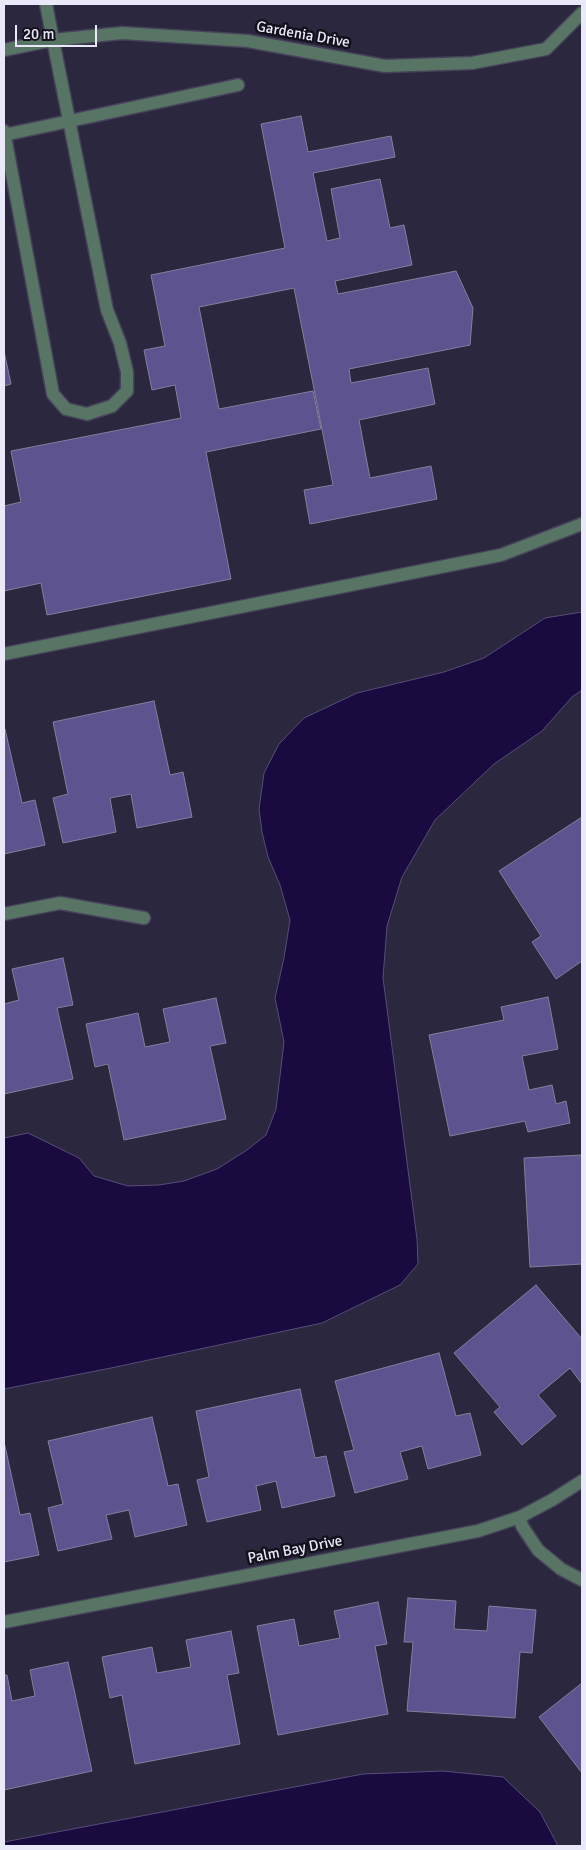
<!DOCTYPE html>
<html>
<head>
<meta charset="utf-8">
<style>
	body { margin:0 }
	#map { position:relative; width:586px; height:1850px; overflow:hidden; background:#2a273f; font-family:Signika,sans-serif }
	canvas { display:block }
	.frame { position:absolute; inset:0; border:5px solid #eae9f9; pointer-events:none }
	.scale { position:absolute; left:15px; top:25px; width:82px; height:22px; box-sizing:border-box; border:2px solid #eae9f9; border-top:0; padding-left:6px; font-size:15px; line-height:18px; white-space:nowrap; color:#eae9f9; -webkit-text-stroke:4px #13121c; paint-order:stroke }
</style>
</head>
<body>
<div id="map">
<canvas width="586" height="1850"></canvas>
<div class="frame"></div>
<div class="scale">20 m</div>
</div>
<script>
const c = document.querySelector('canvas').getContext('2d');
c.lineJoin = 'round';
function fill(path, color) {
  c.fillStyle = color;
  c.fill(path, 'evenodd');
}
function toPath(rows) {
  const path = new Path2D();
  for (const r of rows) {
    path.moveTo(r[0], r[1]);
    for (let i = 2; i < r.length; i += 2) path.lineTo(r[i], r[i + 1]);
  }
  return path;
}
function stroke(path, color, width, dash) {
  c.strokeStyle = color;
  c.lineWidth = width;
  c.lineCap = dash ? 'butt' : 'round';
  c.setLineDash(dash || []);
  c.stroke(path);
}
function drawText(font, color, halo, rows, align = 'center') {
  c.font = font + ' Signika,sans-serif';
  c.lineWidth = 5;
  c.setLineDash([]);
  c.textBaseline = 'middle';
  c.strokeStyle = halo;
  c.fillStyle = color;
  for (const [text, x, y, turn = 0] of rows) {
    c.save();
    c.translate(x, y);
    c.rotate((+turn || 0) * Math.PI / 180);
    c.textAlign = isNaN(turn) ? turn : align;
    if (halo) c.strokeText(text, 0, 0);
    c.fillText(text, 0, 0);
    c.restore();
  }
}
const water = toPath([
	[582,612,582,690,572,697,542,731,494,764,435,820,402,877,387,926,383,978,417,1239,418,1264,400,1285,322,1323,111,1368,4,1389,4,1138,28,1133,79,1158,94,1176,128,1186,159,1185,184,1181,217,1169,247,1150,266,1135,276,1109,284,1042,275,998,284,958,290,920,280,885,268,857,262,832,259,809,264,773,279,744,304,718,357,693,444,672,484,658,545,618,582,612],
	[443,1771,503,1777,540,1812,558,1846,4,1846,4,1842,363,1774,443,1771]
]);
const building = toPath([
	[301,116,308,152,391,136,395,157,313,173,327,241,340,238,331,189,380,179,390,228,404,225,412,265,335,281,338,294,456,271,473,308,470,345,349,369,351,383,428,368,435,404,359,420,370,478,431,466,437,499,310,524,304,490,333,485,294,288,199,307,219,409,313,391,321,429,206,452,231,579,47,615,41,583,4,591,4,506,21,502,11,451,181,418,175,385,152,390,144,350,165,346,151,275,285,248,261,124,301,116],
	[4,351,11,384,4,386,4,351],
	[154,701,170,775,183,772,192,817,137,828,131,794,110,798,116,832,63,843,53,798,68,794,53,722,154,701],
	[4,729,5,729,22,803,35,800,45,845,4,854,4,729],
	[582,817,582,961,556,979,532,942,541,936,499,871,582,817],
	[63,958,73,1005,57,1008,73,1079,4,1094,4,1004,19,1000,12,969,63,958],
	[548,997,558,1049,522,1056,529,1090,552,1085,556,1104,566,1101,570,1123,528,1132,525,1121,450,1136,429,1035,504,1020,501,1007,548,997],
	[216,998,226,1043,210,1046,226,1119,124,1140,108,1064,95,1067,86,1024,138,1013,145,1047,170,1042,163,1009,216,998],
	[582,1155,582,1264,530,1267,524,1158,582,1155],
	[536,1285,582,1339,582,1384,570,1368,538,1395,556,1416,522,1445,494,1412,500,1407,454,1353,536,1285],
	[439,1353,456,1416,470,1413,481,1455,428,1469,422,1446,400,1452,408,1479,355,1493,344,1452,354,1450,335,1381,439,1353],
	[300,1389,315,1458,326,1456,335,1496,282,1508,276,1481,256,1486,261,1510,207,1522,197,1480,209,1477,196,1411,300,1389],
	[152,1417,168,1486,178,1484,187,1525,135,1537,129,1510,106,1515,112,1539,58,1551,48,1508,63,1504,48,1441,152,1417],
	[5,1446,20,1515,30,1513,39,1555,4,1562,4,1447,5,1446],
	[408,1598,456,1601,454,1629,487,1631,489,1606,536,1610,532,1653,520,1652,515,1718,407,1711,413,1642,404,1642,408,1598],
	[378,1602,387,1644,375,1646,388,1714,278,1735,257,1626,294,1619,299,1646,340,1638,334,1611,378,1602],
	[231,1631,239,1673,227,1675,240,1744,135,1764,122,1695,110,1698,102,1657,152,1647,157,1673,191,1667,186,1640,231,1631],
	[68,1662,92,1771,4,1790,4,1675,7,1675,12,1701,35,1696,30,1670,68,1662],
	[582,1683,582,1773,539,1717,582,1683]
]);
const lane = toPath([
	[4,131,53,394,66,409,87,414,112,406,127,391,127,372,120,343,107,310,53,40],
	[4,135,238,85],
	[4,654,501,555,582,524]
]);
const street = toPath([
	[46,4,53,40],
	[4,50,53,40,122,33,248,41,385,66,472,63,546,49,582,13],
	[4,914,60,903,144,918],
	[520,1517,522,1526,538,1550,561,1569,582,1580],
	[4,1622,478,1531,520,1517,552,1500,582,1481]
]);
const streetNames = [
	["Gardenia Drive",303,35,10],
	["Palm Bay Drive",295,1550,-11]
];
fill(water, '#190a40');
stroke(water, '#584d78', 1);
fill(building, '#5c538f');
stroke(building, '#83809d', 1);
stroke(lane, '#454259', 15);
stroke(street, '#454259', 15);
stroke(lane, '#577464', 12);
stroke(street, '#577464', 12);
drawText('15px', '#eae9f9', '#13121c', streetNames);
</script>
</body>
</html>
